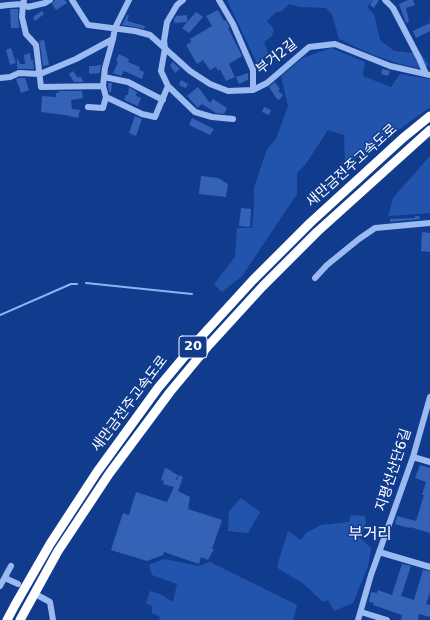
<!DOCTYPE html>
<html>
<head>
<meta charset="utf-8">
<style>
	body { margin:0 }
	canvas { display:block; background:#113c8e }
</style>
</head>
<body>
<canvas width="430" height="620"></canvas>
<script>
const c = document.querySelector('canvas').getContext('2d');
c.lineJoin = 'round';
function fill(path, color) {
  c.fillStyle = color;
  c.fill(path, 'evenodd');
}
function toPath(rows) {
  const path = new Path2D();
  for (const r of rows) {
    path.moveTo(r[0], r[1]);
    for (let i = 2; i < r.length; i += 2) path.lineTo(r[i], r[i + 1]);
  }
  return path;
}
function stroke(path, color, width, dash) {
  c.strokeStyle = color;
  c.lineWidth = width;
  c.lineCap = dash ? 'butt' : 'round';
  c.setLineDash(dash || []);
  c.stroke(path);
}
function drawText(font, color, halo, rows, align = 'center') {
  c.font = font + ' "DejaVu Sans","Noto Sans KR",sans-serif';
  c.lineWidth = 3;
  c.setLineDash([]);
  c.textBaseline = 'middle';
  c.strokeStyle = halo;
  c.fillStyle = color;
  for (const [text, x, y, turn = 0] of rows) {
    c.save();
    c.translate(x, y);
    c.rotate((+turn || 0) * Math.PI / 180);
    c.textAlign = isNaN(turn) ? turn : align;
    if (halo) c.strokeText(text, 0, 0);
    c.fillText(text, 0, 0);
    c.restore();
  }
}
const green = toPath([
	[227,0,373,0,367,7,374,14,380,40,394,51,421,54,429,65,419,68,400,64,371,54,339,39,332,14,326,8,301,7,289,4,282,11,276,12,267,21,274,29,272,36,264,42,268,53,257,63],
	[331,48,365,62,363,76,391,87,400,74,430,79,430,107,367,153,345,163,344,135,328,130,305,165,297,173,297,194,242,276,222,292,214,284,235,257,237,228,252,228,254,207,254,188,267,149,276,139,288,106,281,76,303,58],
	[430,156,430,213,388,216,393,198],
	[241,498,260,512,248,533,228,531,229,511],
	[351,515,365,516,366,523,360,538,371,548,368,566,353,603,334,611,328,600,323,602,304,584,279,569,277,566,288,531,301,540,306,533,321,525,349,522],
	[164,559,199,566,210,562,297,605,293,620,159,620,160,617,152,613,152,606,146,603,150,591,160,594,173,602,177,584,152,575,149,565]
]);
const stream = toPath([
	[86,283,192,294],
	[0,315,71,284,77,284]
]);
const building = toPath([
	[55,0,65,0,67,3,56,10,52,4],
	[373,0,379,0,374,8,370,5],
	[408,0,413,0,415,5,406,8,409,22,406,23,399,4],
	[10,9,18,9,18,17,19,28,11,28],
	[218,10,224,21,226,20,229,26,230,27,228,28,242,56,229,64,235,77,226,81,220,69,218,71,216,67,210,70,203,60,197,64,186,45,191,42,190,39,212,26,206,16],
	[42,11,44,14,35,21,33,17],
	[196,12,203,17,189,33,182,28,187,22,174,23,174,19,176,16,187,15,187,22],
	[127,15,129,15,127,21,145,26,144,29,136,27,122,25],
	[430,23,430,31,416,38,413,31],
	[44,40,49,65,43,66,40,44,39,41],
	[11,48,16,63,10,65,6,50],
	[30,53,31,60,33,60,34,69,17,69,17,59,18,59,20,64,25,64,24,55],
	[119,54,129,59,128,62,140,67,139,70,144,72,142,79,124,71,121,76,113,73,118,62,116,60],
	[173,62,180,69,175,73,170,65],
	[97,65,101,65,100,73,89,74,89,66,97,66],
	[382,69,390,71,388,76,381,74],
	[73,71,78,78,80,76,84,82,74,82,69,74],
	[248,73,248,80,239,84,236,77],
	[20,78,25,78,29,90,21,93,16,79],
	[181,80,188,84,186,88,179,85],
	[275,82,280,89,278,91,283,95,279,100,277,99,269,87],
	[108,83,112,83,111,92,109,92,108,86],
	[129,87,137,92,136,96,141,98,138,106,124,100,126,95,128,95],
	[198,87,210,103,213,99,227,108,224,114,216,113,202,104,197,108,196,106,187,96],
	[59,91,82,91,83,98,71,100,72,109,80,110,78,118,65,115,41,112,42,96,56,97,56,93,59,93],
	[264,107,271,110,269,115,262,112],
	[135,116,142,119,136,136,129,133],
	[192,118,214,129,210,135,189,125],
	[201,176,218,178,228,184,226,197,199,194],
	[241,208,251,209,250,227,239,226],
	[415,216,419,216,420,219,390,222,390,219,415,218],
	[422,232,430,233,430,252,421,251],
	[420,465,430,468,430,533,410,527,409,528,395,524,397,516,416,521,424,495,422,495,426,482,415,478],
	[165,468,172,471,172,472,178,475,176,480,177,480,179,475,183,477,178,491,190,497,188,509,222,520,212,549,214,549,208,560,201,557,199,564,164,552,163,555,147,561,111,550,123,513,129,515,136,492,167,502,174,487,163,484,164,481,161,480],
	[402,564,411,566,401,596,414,600,423,570,430,571,430,592,426,604,430,605,430,617,419,614,418,620,401,620,402,615,373,605,374,603,369,602,371,592,377,593,378,590,392,595]
]);
const minor = toPath([
	[24,0,23,4,22,17,26,34,36,45,41,87,103,86],
	[72,0,88,25,135,31,150,35,190,71,210,84,228,91,253,90,267,83,309,47,335,44,390,66,430,75],
	[219,0,233,24,253,70,253,90],
	[385,0,393,8,419,58,426,74],
	[0,6,8,5,23,4,28,7,45,3,50,0],
	[104,77,128,82,163,100],
	[0,78,10,77,19,73,40,74,76,59,113,39],
	[168,86,195,112,212,117,233,119],
	[106,97,142,114,155,117,168,86,161,71,165,48,164,41,167,22,177,5,183,0],
	[88,107,103,108,106,97,103,86,105,68,113,39,115,28,129,0],
	[315,278,327,265,359,239,375,228,430,223],
	[413,457,430,462],
	[379,552,430,567],
	[5,578,18,584],
	[0,586,11,566],
	[39,596,50,602,53,620],
	[361,612,387,620],
	[358,620,371,575,413,457,430,397]
]);
const highway = toPath([
	[7,620,15,605,50,544,97,472,158,388,199,339,253,280,310,223,403,138,430,116],
	[20,620,58,551,109,474,170,392,209,345,262,287,317,232,430,130]
]);
const shields = [
	[193,347,28]
];
const shieldNames = [
	["20",193,347]
];
const streetNames = [
	["부거2길",277,57,-38],
	["새만금전주고속도로",352,166,-42],
	["새만금전주고속도로",130,404,-53],
	["지평선산단6길",394,470,-72]
];
const quarterNames = [
	["부거리",370,535]
];
fill(green, '#2354ad');
stroke(stream, '#8cb3f5', 2);
fill(building, '#3562b6');
stroke(minor, '#9bbaf2', 6);
stroke(highway, '#fff', 9);
for (const [x, y, w] of shields) {
  const box = new Path2D();
  box.roundRect(x - w / 2, y - 11, w, 22, 3);
  c.fillStyle = '#113c8e';
  c.fill(box);
  stroke(box, '#fff', 1);
}
drawText('bold 13px', '#fff', null, shieldNames);
drawText('14px', '#fff', '#113c8e', streetNames);
drawText('16px', '#fff', '#113c8e', quarterNames);
</script>
</body>
</html>
